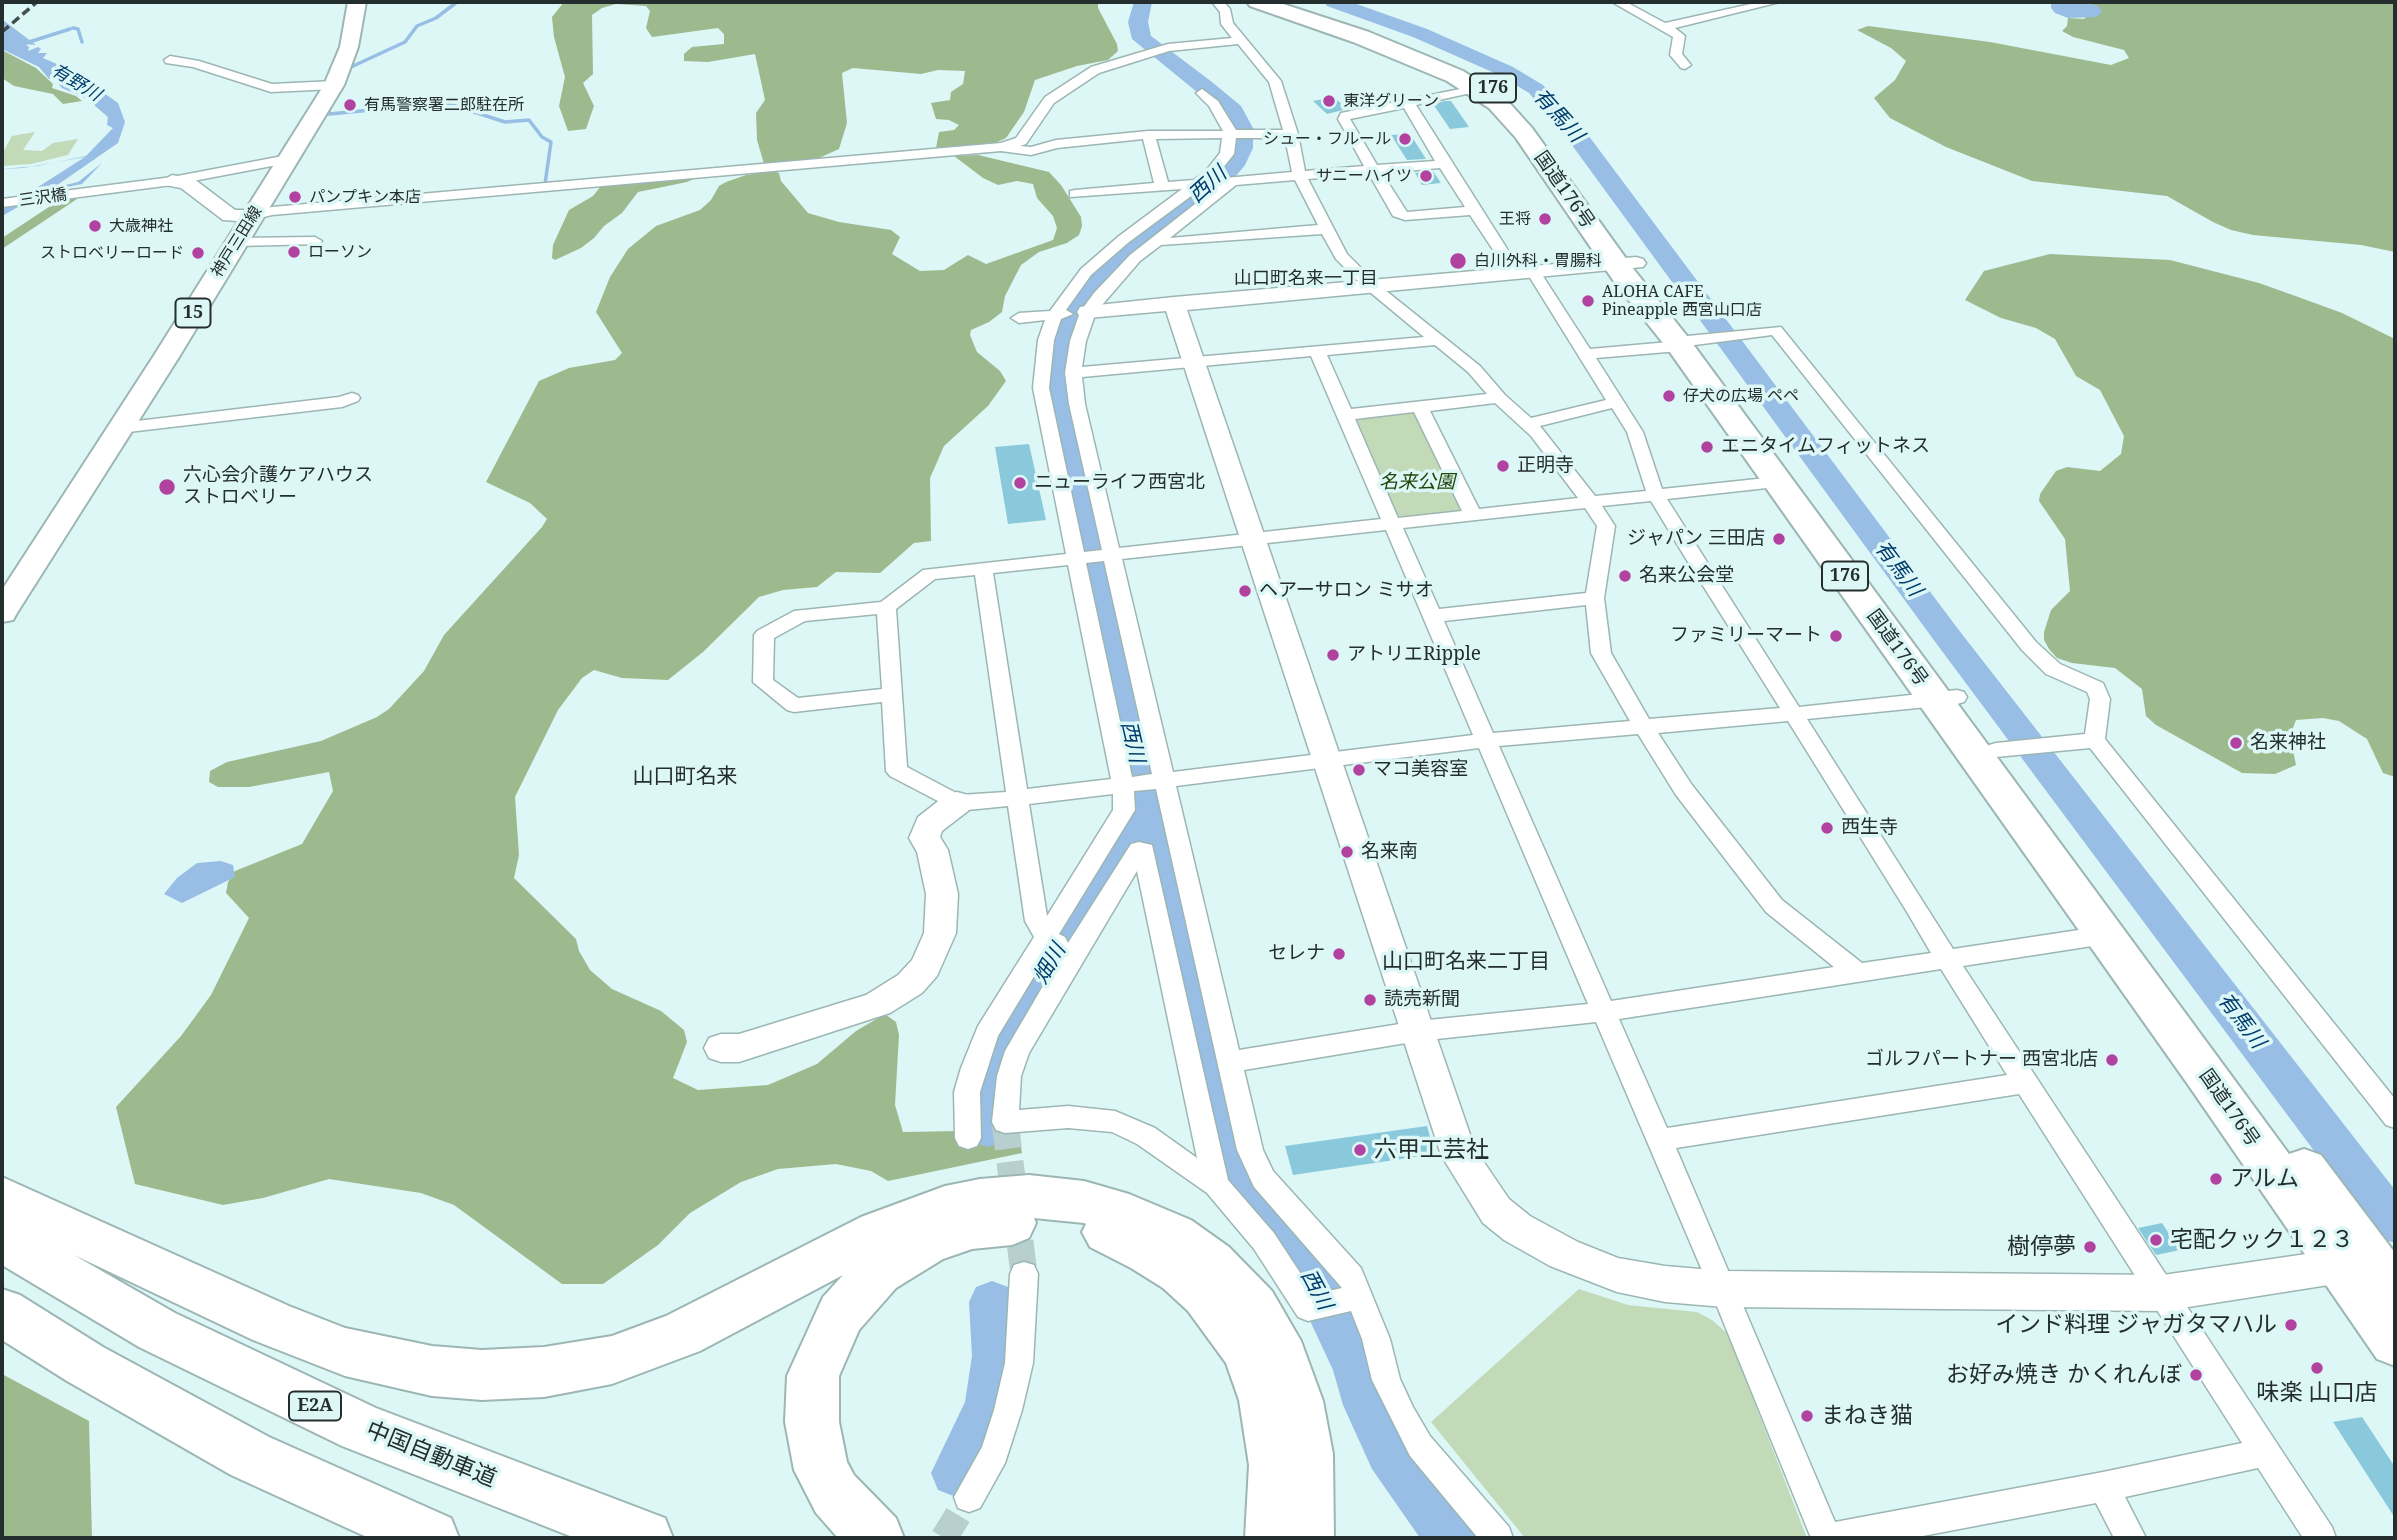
<!DOCTYPE html>
<html>
<head>
<meta charset="utf-8">
<style>
	body { margin:0 }
	#map { position:relative; width:2397px; height:1540px; overflow:hidden; background:#dcf7f6; font-family:"Noto Serif",serif }
	canvas { display:block }
	.frame { position:absolute; inset:0; border:4px solid #242e2e; pointer-events:none }
</style>
</head>
<body>
<div id="map">
<canvas width="2397" height="1540"></canvas>
<div class="frame"></div>
</div>
<script>
const c = document.querySelector('canvas').getContext('2d');
c.lineJoin = 'round';
function fill(path, color) {
  c.fillStyle = color;
  c.fill(path, 'evenodd');
}
function toPath(rows) {
  const path = new Path2D();
  for (const r of rows) {
    path.moveTo(r[0], r[1]);
    for (let i = 2; i < r.length; i += 2) path.lineTo(r[i], r[i + 1]);
  }
  return path;
}
function stroke(path, color, width, dash) {
  c.strokeStyle = color;
  c.lineWidth = width;
  c.lineCap = dash ? 'butt' : 'round';
  c.setLineDash(dash || []);
  c.stroke(path);
}
function drawText(font, color, halo, rows, align = 'center') {
  c.font = font + ' "Noto Serif","Noto Sans JP",serif';
  c.lineWidth = 7;
  c.setLineDash([]);
  c.textBaseline = 'middle';
  c.strokeStyle = halo;
  c.fillStyle = color;
  for (const [text, x, y, turn = 0] of rows) {
    c.save();
    c.translate(x, y);
    c.rotate((+turn || 0) * Math.PI / 180);
    c.textAlign = isNaN(turn) ? turn : align;
    if (halo) c.strokeText(text, 0, 0);
    c.fillText(text, 0, 0);
    c.restore();
  }
}
const green = toPath([
	[35,132,23,150,42,151,53,143,78,139,68,155,31,164,2,166,2,154,12,136],
	[1412,411,1420,414,1463,504,1458,511,1402,517,1394,514,1353,420,1359,416],
	[1579,1289,1628,1305,1697,1312,1712,1320,1728,1334,1807,1538,1525,1538,1431,1422]
]);
const forest = toPath([
	[564,2,1098,2,1098,8,1117,44,1118,51,1108,60,1077,66,1035,80,1024,112,1006,138,993,144,936,148,939,132,954,130,959,125,949,120,936,119,931,103,950,100,951,92,963,84,965,71,938,70,921,74,853,68,842,73,847,123,839,149,819,158,764,164,757,140,756,113,765,100,755,54,708,62,684,61,684,54,692,47,724,44,724,34,718,28,652,37,646,28,650,11,646,6,616,4,602,8,592,15,593,74,583,83,594,106,586,129,568,131,559,106,565,77,554,37,552,17],
	[2079,2,2395,2,2395,252,2361,245,2253,235,2231,230,2213,222,2167,196,2032,181,1946,147,1890,118,1874,98,1895,80,1906,61,1891,48,1857,30,1868,26,1990,42,2111,65,2129,58,2124,50,2073,37,2062,31,2067,26,2068,18,2084,19,2097,6],
	[2,50,36,68,53,84,52,88,76,96,82,101,63,104,53,94,14,86,2,78],
	[978,155,1049,172,1061,185,1081,217,1082,226,1079,235,1067,243,1039,252,1021,265,1005,296,1002,312,989,322,971,330,970,335,977,352,1000,371,1006,381,988,406,944,446,930,478,931,541,914,543,880,573,836,572,817,587,783,590,759,597,703,652,668,680,622,678,594,670,582,678,558,710,515,797,519,855,514,878,576,939,579,951,590,970,612,989,661,1011,684,1030,687,1042,673,1078,698,1090,768,1085,817,1064,856,1031,885,1014,896,1022,899,1035,895,1105,903,1132,1018,1130,1022,1153,888,1181,871,1171,836,1164,778,1169,741,1182,690,1213,658,1245,603,1284,562,1284,454,1205,421,1193,329,1179,263,1198,223,1205,135,1184,116,1107,181,1036,211,995,249,918,226,893,228,882,235,871,302,844,333,791,329,772,249,787,218,787,209,782,210,771,227,762,321,741,377,717,389,709,424,671,444,635,542,527,547,519,530,503,486,482,539,381,569,368,615,360,622,353,596,312,610,277,628,249,656,226,700,210,711,200,719,186,726,182,746,175,773,171,779,173,781,181,808,213,839,222,891,230,900,237,892,254,920,271,944,270,968,255,986,264,1053,240,1057,228,1053,216,1037,198,1033,184,1017,181,998,185,983,178,954,156],
	[701,176,687,182,638,192,622,213,604,226,594,238,581,248,555,260,552,258,553,245,569,210,593,196,601,186],
	[64,197,77,199,2,249,2,238],
	[2050,254,2170,260,2259,283,2301,298,2342,313,2395,339,2395,777,2383,773,2367,739,2339,721,2323,718,2296,720,2290,736,2296,765,2275,774,2242,773,2156,725,2146,716,2142,689,2115,668,2072,663,2057,658,2049,649,2044,640,2044,632,2051,610,2070,591,2065,539,2039,501,2040,494,2056,471,2067,467,2100,471,2121,454,2124,436,2100,390,2076,376,2055,339,2036,328,2001,318,1965,300,1984,271],
	[2,1374,89,1421,92,1538,2,1538]
]);
const water = toPath([
	[2051,2,2079,2,2098,6,2102,11,2097,17,2068,18,2055,13,2051,8],
	[3,20,36,45,25,44,29,47,28,51,38,47,41,49,38,53,47,53,43,58,73,71,118,103,125,122,118,143,53,188,78,182,102,163,82,184,47,191,2,216,2,210,85,157,23,168,2,169,37,166,86,156,113,128,107,125,108,117,94,105,95,102,62,88,54,79,49,79,39,67,2,49],
	[221,861,233,865,235,877,182,903,164,894,177,878,197,863]
]);
const stream = toPath([
	[73,28,78,29,82,42],
	[26,43,70,29],
	[347,74,351,67,405,42,417,26,436,18,457,2],
	[329,105,329,114,446,103,505,122,529,120,542,137,551,142,545,184]
]);
const river = toPath([
	[1134,2,1152,2,1148,22,1151,36,1212,82,1241,106,1253,128,1253,148,1245,165,1231,182,1120,267,1088,306,1077,324,1065,376,1067,394,1135,677,1163,812,1178,861,1249,1164,1263,1183,1299,1222,1330,1265,1373,1352,1390,1400,1406,1435,1456,1503,1472,1520,1479,1538,1420,1538,1372,1469,1343,1405,1333,1370,1298,1295,1267,1250,1231,1211,1214,1183,1207,1170,1139,851,1094,919,1014,1067,1009,1129,1003,1142,988,1147,973,1142,967,1129,972,1067,985,1042,1068,899,1127,811,1101,677,1039,394,1039,376,1051,324,1069,297,1102,257,1215,172,1224,162,1231,148,1231,128,1224,114,1132,39,1128,22,1134,2],
	[1324,2,1351,2,1427,29,1513,67,1543,85,1582,127,1958,629,2395,1190,2395,1243,2379,1238,1936,643,1566,137,1529,93,1499,75,1413,37,1327,6,1324,2],
	[992,1281,1008,1287,1015,1302,1020,1356,1013,1405,974,1490,956,1497,938,1490,931,1473,965,1402,972,1356,969,1302,976,1287,992,1281]
]);
const building = toPath([
	[1334,97,1347,109,1327,114,1313,101],
	[1445,101,1451,101,1469,127,1450,129,1433,104],
	[1410,134,1426,159,1407,160,1391,135],
	[1433,171,1441,183,1422,185,1415,173],
	[1029,444,1046,520,1008,524,995,447],
	[1427,1126,1435,1154,1293,1175,1285,1146],
	[2162,1223,2180,1250,2156,1255,2138,1228],
	[2362,1417,2395,1467,2395,1518,2333,1422]
]);
const streetTunnel = toPath([
	[1005,1122,1024,1274],
	[944,1538,969,1497]
]);
const street = toPath([
	[1212,2,1224,2,1230,9,1233,23,1281,81,1298,134,1305,171,1364,166,1338,119,1341,113,1480,85,1480,91,1416,105,1523,274,1521,277,1511,277,1470,215,1405,220,1393,216,1369,174,1308,179,1347,254,1375,282,1480,366,1505,395,1531,418,1606,400,1527,273,1529,270,1539,270,1590,349,1669,342,1677,337,1781,327,2036,642,2060,664,2103,683,2110,699,2105,739,2395,1099,2395,1128,2386,1125,2090,748,1996,757,1989,755,1986,750,1989,745,1996,743,2085,734,2090,699,2087,692,2046,674,2022,650,1772,335,1687,346,1679,351,1596,358,1643,432,1662,489,1776,477,1785,482,1776,487,1667,499,1799,707,1957,690,1964,692,1967,697,1964,702,1957,704,1807,719,1953,949,2105,926,2113,929,2117,935,2113,941,2105,944,1963,966,2276,1442,2332,1527,2336,1538,2303,1538,2258,1468,2125,1497,2146,1538,2114,1538,2096,1503,1912,1538,1811,1538,1710,1289,1596,1022,1418,1041,1244,1070,1263,1150,1273,1171,1361,1268,1390,1339,1400,1379,1413,1407,1430,1436,1509,1527,1513,1538,1478,1538,1410,1456,1372,1380,1362,1339,1351,1311,1308,1321,1298,1317,1254,1249,1207,1193,1137,1144,1112,1132,1068,1128,1005,1133,996,1130,992,1122,997,1076,1005,1051,1064,950,1057,952,1050,950,998,1036,980,1092,981,1138,977,1146,968,1149,959,1146,955,1138,954,1092,961,1068,978,1026,1034,937,1025,921,1008,806,957,811,890,776,886,771,882,702,794,712,787,710,753,682,754,635,757,631,794,611,881,602,923,570,1066,554,1033,388,1038,340,1045,320,1019,323,1011,318,1019,313,1050,311,1081,269,1119,236,1182,189,1070,197,1070,191,1075,190,1154,183,1143,139,1057,148,1031,155,1001,151,272,215,252,220,245,216,247,213,272,207,1001,143,1016,138,1045,97,1091,67,1168,44,1232,38,1221,24,1220,12,1212,2],
	[1238,44,1269,82,1283,130,1236,130,1218,101,1202,89,1196,93,1209,106,1223,131,1148,131,1056,140,1031,147,1020,146,1026,144,1054,103,1099,73,1169,51,1238,44],
	[1404,108,1435,161,1377,165,1350,119,1404,108],
	[1222,138,1220,153,1205,172,1194,180,1168,182,1156,139,1222,138],
	[1236,138,1285,138,1292,172,1214,179,1234,154,1236,138],
	[1440,168,1465,207,1407,212,1382,173,1440,168],
	[1295,180,1318,225,1170,238,1236,185,1295,180],
	[1218,186,1130,255,1094,293,1080,312,1070,341,1065,373,1069,404,1102,550,1084,552,1049,388,1054,340,1061,319,1073,314,1066,310,1091,275,1129,242,1202,188,1218,186],
	[1322,234,1336,259,1365,288,1424,337,1082,367,1086,341,1096,312,1140,261,1161,245,1322,234],
	[1435,345,1468,372,1487,394,1351,409,1327,355,1435,345],
	[1311,356,1381,519,1119,548,1085,404,1082,377,1311,356],
	[1495,403,1531,436,1578,498,1479,509,1430,411,1495,403],
	[1612,408,1627,432,1646,491,1595,496,1540,426,1612,408],
	[1414,412,1462,511,1398,518,1355,419,1414,412],
	[1651,501,1683,554,1780,708,1649,719,1611,653,1604,598,1615,526,1602,506,1651,501],
	[1585,508,1597,526,1586,593,1439,609,1403,528,1585,508],
	[1386,530,1473,735,1173,772,1122,559,1386,530],
	[1104,561,1152,774,1132,777,1086,563,1104,561],
	[1068,565,1111,779,1027,789,993,573,1068,565],
	[975,575,1006,792,960,795,907,767,896,609,935,579,975,575],
	[1586,605,1591,653,1630,721,1493,733,1444,621,1586,605],
	[877,614,882,689,798,698,773,680,774,638,805,621,877,614],
	[1788,721,1907,912,1931,953,1862,963,1782,900,1692,785,1658,733,1788,721],
	[1638,734,1676,795,1766,912,1834,967,1611,1001,1499,746,1638,734],
	[1479,748,1588,1004,1418,1021,1239,1050,1176,786,1479,748],
	[1156,789,1237,1150,1254,1187,1342,1288,1314,1294,1274,1233,1228,1180,1152,845,1139,842,1131,844,1068,943,1065,937,1059,934,1135,810,1134,791,1156,789],
	[1113,794,1113,810,1047,916,1029,804,1113,794],
	[1137,871,1197,1158,1155,1128,1115,1111,1068,1106,1019,1110,1021,1076,1029,1053,1137,871],
	[1941,969,2007,1075,1667,1128,1619,1019,1941,969],
	[2019,1094,2242,1443,2103,1472,1835,1522,1676,1148,2019,1094],
	[1612,2,1626,2,1665,23,1760,2,1780,2,1675,28,1685,36,1682,54,1691,65,1685,69,1681,68,1670,55,1673,37,1612,2],
	[170,56,199,61,272,84,334,81,340,85,334,89,271,92,193,67,166,63,164,60,170,56],
	[288,155,293,156,293,162,172,185,2,207,2,199,172,177,288,155],
	[315,237,322,241,320,244,237,246,230,242,237,238,315,237],
	[352,393,358,395,360,398,358,401,342,407,120,433,112,428,120,423,339,397,352,393],
	[1024,1262,1034,1265,1038,1274,1033,1363,1022,1410,1005,1463,980,1508,969,1512,958,1508,954,1497,982,1447,994,1410,1005,1363,1010,1274,1014,1265,1024,1262]
]);
const secondary = toPath([
	[172,175,194,179,235,210,252,210,259,212,262,216,259,220,252,222,223,220,181,188,165,185,162,181,172,175],
	[1636,257,1643,259,1646,263,1643,267,1187,310,1475,1149,1509,1199,1530,1216,1578,1242,1618,1258,1665,1266,1724,1271,2163,1275,2354,1247,2368,1252,2373,1264,2368,1276,2354,1281,2163,1311,1724,1307,1665,1302,1617,1292,1550,1266,1504,1240,1483,1223,1441,1155,1166,311,1088,318,1080,317,1077,312,1080,307,1088,306,1174,297,1636,257],
	[957,792,968,795,972,803,968,811,942,831,940,837,948,850,958,894,956,933,937,976,922,993,890,1013,739,1062,721,1062,709,1058,704,1048,709,1038,721,1034,739,1034,866,995,898,975,912,960,924,933,926,894,917,852,909,838,918,817,946,795,957,792]
]);
const primary = toPath([
	[348,2,366,2,358,47,344,85,179,357,17,613,13,620,2,622,2,590,153,357,324,85,340,47,348,2]
]);
const highway = toPath([
	[1247,2,1277,2,1369,32,1463,71,1505,98,1532,128,1635,271,1687,336,2289,1154,2304,1149,2321,1155,2395,1253,2395,1366,2377,1359,2189,1086,1667,348,1615,283,1516,138,1489,108,1447,81,1353,42,1250,6,1247,2],
	[1029,1175,1084,1181,1129,1194,1191,1220,1229,1247,1272,1291,1301,1341,1323,1401,1333,1454,1334,1538,1245,1538,1249,1465,1239,1400,1226,1363,1188,1311,1163,1288,1131,1268,1090,1247,1082,1232,1086,1224,1084,1223,1034,1218,1036,1223,1029,1238,1012,1245,972,1249,943,1259,896,1288,859,1330,839,1376,839,1422,847,1462,854,1475,896,1518,904,1538,838,1538,816,1513,794,1470,785,1422,787,1376,823,1297,843,1275,700,1351,612,1384,544,1397,482,1400,432,1396,345,1376,253,1340,74,1255,175,1313,376,1408,665,1518,673,1538,575,1538,342,1446,139,1347,2,1265,2,1177,289,1306,345,1328,432,1346,482,1350,544,1347,612,1336,666,1316,861,1217,945,1186,980,1179,1029,1175],
	[2,1289,20,1295,103,1347,269,1437,451,1518,459,1538,369,1538,231,1475,67,1381,2,1340,2,1289]
]);
const rail = toPath([
	[2,32,37,2]
]);
const markers = [
	[1329,101,7,"#b142a0"],
	[350,105,7,"#b142a0"],
	[1405,139,7,"#b142a0"],
	[1426,176,7,"#b142a0"],
	[295,197,7,"#b142a0"],
	[1545,219,7,"#b142a0"],
	[95,226,7,"#b142a0"],
	[294,252,7,"#b142a0"],
	[198,253,7,"#b142a0"],
	[1458,261,9,"#b142a0"],
	[1588,301,7,"#b142a0"],
	[1669,396,7,"#b142a0"],
	[1707,447,7,"#b142a0"],
	[1503,466,7,"#b142a0"],
	[1020,483,7,"#b142a0"],
	[167,487,9,"#b142a0"],
	[1779,539,7,"#b142a0"],
	[1625,576,7,"#b142a0"],
	[1245,591,7,"#b142a0"],
	[1836,636,7,"#b142a0"],
	[1333,655,7,"#b142a0"],
	[2236,743,7,"#b142a0"],
	[1359,770,7,"#b142a0"],
	[1827,828,7,"#b142a0"],
	[1347,852,7,"#b142a0"],
	[1339,954,7,"#b142a0"],
	[1370,1000,7,"#b142a0"],
	[2112,1060,7,"#b142a0"],
	[1360,1150,7,"#b142a0"],
	[2216,1179,7,"#b142a0"],
	[2156,1240,7,"#b142a0"],
	[2090,1247,7,"#b142a0"],
	[2291,1325,7,"#b142a0"],
	[2317,1368,7,"#b142a0"],
	[2196,1375,7,"#b142a0"],
	[1807,1416,7,"#b142a0"]
];
const farPoinames = [
	["東洋グリーン",1343,101],
	["有馬警察署二郎駐在所",364,105],
	["シュー・フルール",1391,139,"right"],
	["サニーハイツ",1412,176,"right"],
	["パンプキン本店",309,197],
	["王将",1531,219,"right"],
	["大歳神社",109,226],
	["ローソン",308,252],
	["ストロベリーロード",184,253,"right"],
	["白川外科・胃腸科",1474,261],
	["ALOHA CAFE",1602,292],
	["Pineapple 西宮山口店",1602,310],
	["仔犬の広場 ペペ",1683,396]
];
const farStreetnames = [
	["三沢橋",43,198,-8],
	["神戸三田線",237,242,-58]
];
const farWaternames = [
	["有野川",76,83,31]
];
const shields = [
	[1493,88,46],
	[193,313,35],
	[1845,576,46],
	[315,1406,52]
];
const shieldNames = [
	["176",1493,88],
	["15",193,313],
	["176",1845,576],
	["E2A",315,1406]
];
const farNeighbourhoodnames = [
	["山口町名来一丁目",1306,279]
];
const streetNames = [
	["国道176号",1564,190,55],
	["国道176号",1897,648,54],
	["国道176号",2229,1108,55]
];
const poiNames = [
	["エニタイムフィットネス",1721,447],
	["正明寺",1517,466],
	["六心会介護ケアハウス",183,476],
	["ストロベリー",183,498],
	["ニューライフ西宮北",1034,483],
	["ジャパン 三田店",1765,539,"right"],
	["名来公会堂",1639,576],
	["ヘアーサロン ミサオ",1259,591],
	["ファミリーマート",1822,636,"right"],
	["アトリエRipple",1347,655],
	["名来神社",2250,743],
	["マコ美容室",1373,770],
	["西生寺",1841,828],
	["名来南",1361,852],
	["セレナ",1325,954,"right"],
	["読売新聞",1384,1000],
	["ゴルフパートナー 西宮北店",2098,1060,"right"]
];
const parkNames = [
	["名来公園",1417,483]
];
const waterNames = [
	["有馬川",1558,116,48],
	["西川",1208,185,-42],
	["有馬川",1898,569,53],
	["西川",1132,742,77],
	["畑川",1050,964,-60],
	["有馬川",2241,1021,53],
	["西川",1316,1290,62]
];
const neighbourhoodNames = [
	["山口町名来",685,777],
	["山口町名来二丁目",1466,962]
];
const nearPoinames = [
	["六甲工芸社",1374,1150],
	["アルム",2230,1179],
	["宅配クック１２３",2170,1240],
	["樹停夢",2076,1247,"right"],
	["インド料理 ジャガタマハル",2277,1325,"right"],
	["お好み焼き かくれんぼ",2182,1375,"right"],
	["味楽 山口店",2317,1393,"center"],
	["まねき猫",1821,1416]
];
const nearStreetnames = [
	["中国自動車道",431,1455,22]
];
fill(green, '#c2dab7');
fill(forest, '#9cba8e');
fill(water, '#98bee5');
stroke(stream, '#98bee5', 3.5);
fill(river, '#98bee5');
fill(building, '#8ac8dc');
stroke(streetTunnel, '#b7cfce', 27, [27, 13]);
stroke(street, '#9cb6b4', 3);
stroke(secondary, '#9cb6b4', 3);
stroke(primary, '#9cb6b4', 4);
stroke(highway, '#9cb6b4', 4);
fill(street, '#fff');
fill(secondary, '#fff');
fill(primary, '#fff');
fill(highway, '#fff');
stroke(rail, '#434f4f', 3.5, [9, 4.5]);
for (const [x, y, r, color] of markers) {
  const dot = new Path2D();
  dot.arc(x, y, r, 0, 2 * Math.PI);
  c.fillStyle = color;
  c.fill(dot);
  stroke(dot, '#dcf7f6', 2.5);
}
drawText('16px', '#242e2e', '#dcf7f6', farPoinames, 'left');
drawText('16px', '#242e2e', '#dcf7f6', farStreetnames);
drawText('italic 18px', '#003d6c', '#dcf7f6', farWaternames);
for (const [x, y, w] of shields) {
  const box = new Path2D();
  box.roundRect(x - w / 2, y - 14.5, w, 29, 5);
  c.fillStyle = '#dcf7f6';
  c.fill(box);
  stroke(box, '#242e2e', 2);
}
drawText('bold 18px', '#242e2e', null, shieldNames);
drawText('18px', '#242e2e', '#dcf7f6', farNeighbourhoodnames);
drawText('19px', '#242e2e', '#dcf7f6', streetNames);
drawText('19px', '#242e2e', '#dcf7f6', poiNames, 'left');
drawText('italic 19px', '#204505', '#dcf7f6', parkNames);
drawText('italic 21px', '#003d6c', '#dcf7f6', waterNames);
drawText('21px', '#242e2e', '#dcf7f6', neighbourhoodNames);
drawText('23px', '#242e2e', '#dcf7f6', nearPoinames, 'left');
drawText('23px', '#242e2e', '#dcf7f6', nearStreetnames);
</script>
</body>
</html>
